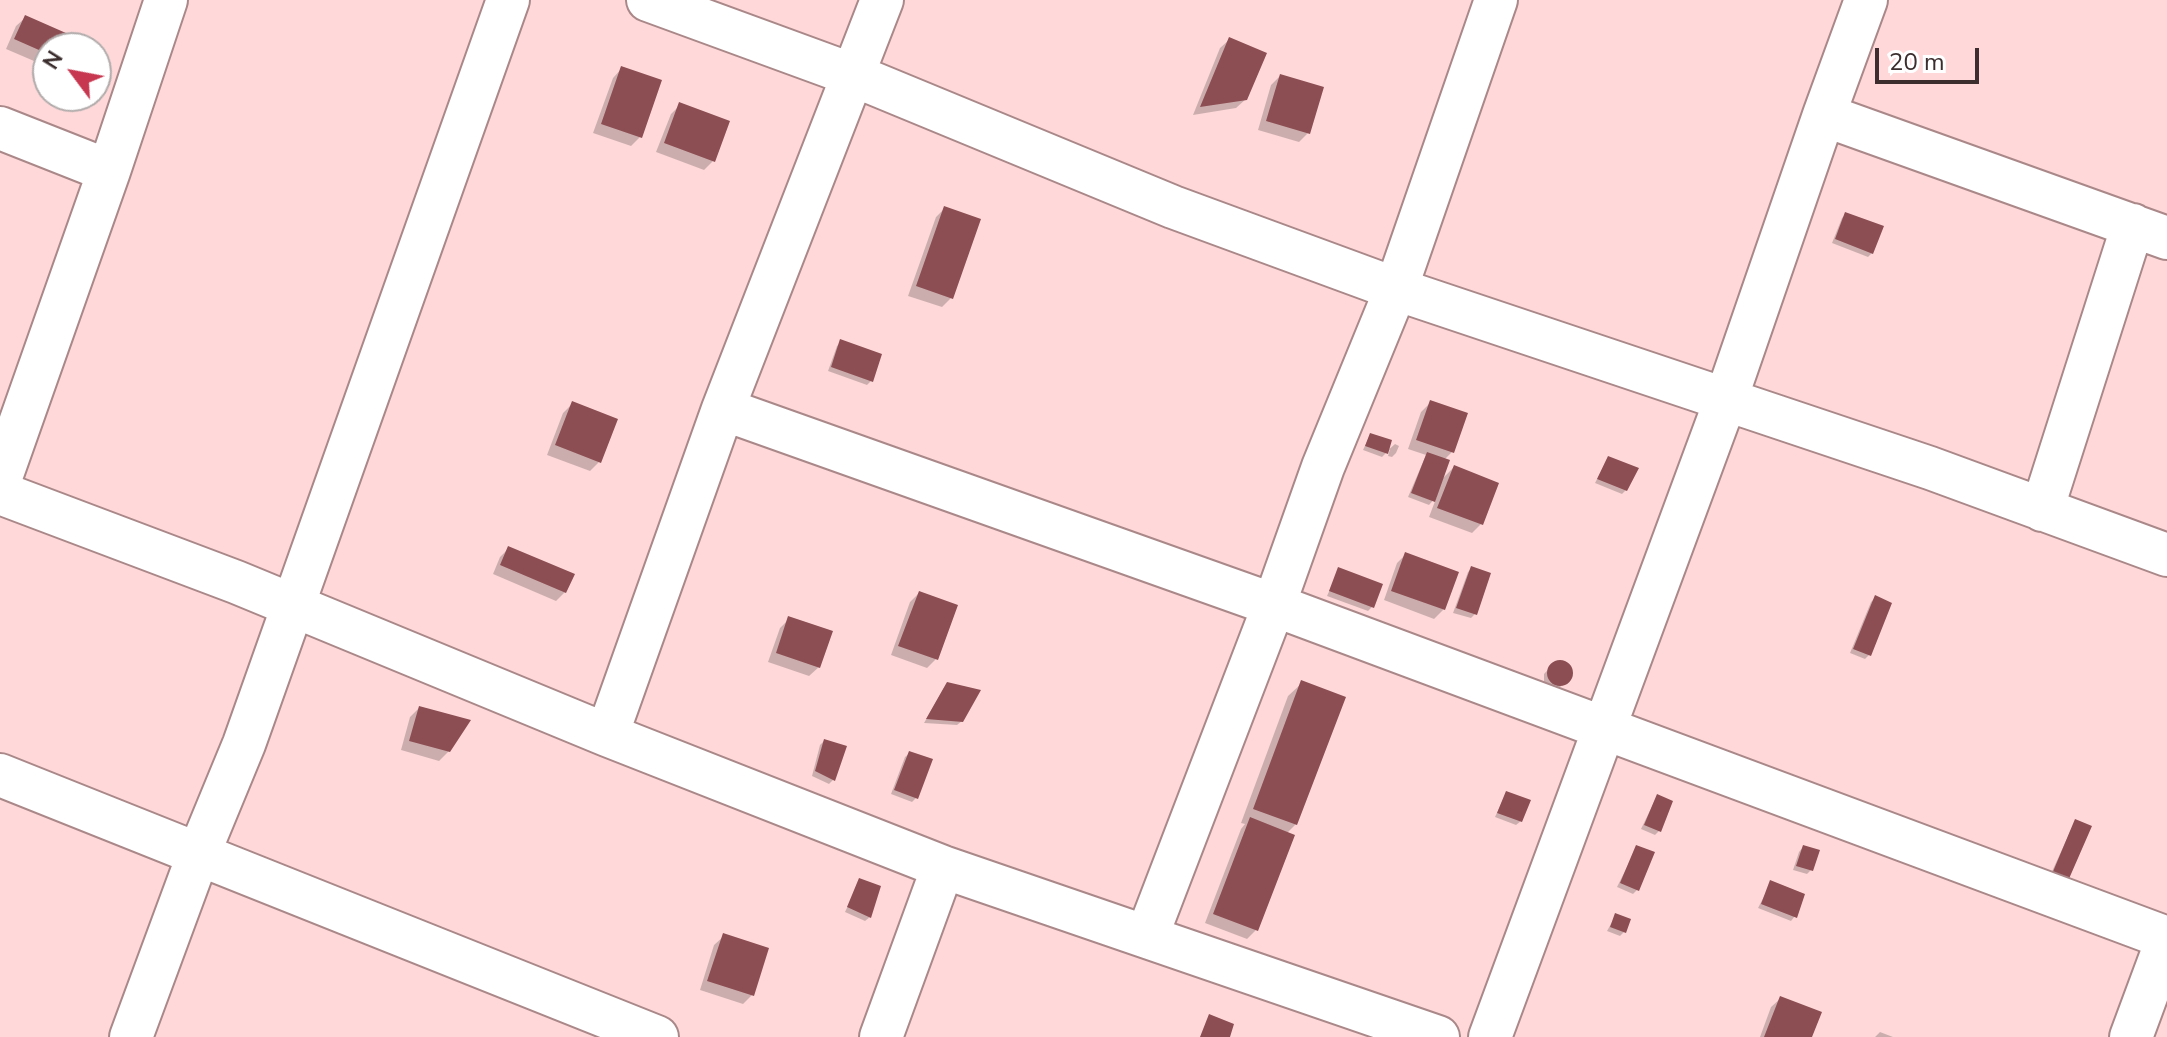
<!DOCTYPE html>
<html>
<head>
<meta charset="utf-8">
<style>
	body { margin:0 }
	#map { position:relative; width:2167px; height:1037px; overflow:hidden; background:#ffd9da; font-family:"Nunito Sans",sans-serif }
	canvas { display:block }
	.north { position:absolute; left:32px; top:32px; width:80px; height:80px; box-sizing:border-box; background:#fff; border:2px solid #b1abab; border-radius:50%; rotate:302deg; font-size:22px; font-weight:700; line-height:32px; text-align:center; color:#3c2e2e }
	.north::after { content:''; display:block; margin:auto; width:28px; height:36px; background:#c73750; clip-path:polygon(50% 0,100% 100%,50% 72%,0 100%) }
	.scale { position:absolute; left:1875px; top:48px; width:104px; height:36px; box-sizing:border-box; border:4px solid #3c2e2e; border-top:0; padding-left:10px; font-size:24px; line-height:28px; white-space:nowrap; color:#3c2e2e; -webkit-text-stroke:6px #fff; paint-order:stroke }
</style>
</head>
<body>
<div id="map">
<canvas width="2167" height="1037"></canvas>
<div class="north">N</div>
<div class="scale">20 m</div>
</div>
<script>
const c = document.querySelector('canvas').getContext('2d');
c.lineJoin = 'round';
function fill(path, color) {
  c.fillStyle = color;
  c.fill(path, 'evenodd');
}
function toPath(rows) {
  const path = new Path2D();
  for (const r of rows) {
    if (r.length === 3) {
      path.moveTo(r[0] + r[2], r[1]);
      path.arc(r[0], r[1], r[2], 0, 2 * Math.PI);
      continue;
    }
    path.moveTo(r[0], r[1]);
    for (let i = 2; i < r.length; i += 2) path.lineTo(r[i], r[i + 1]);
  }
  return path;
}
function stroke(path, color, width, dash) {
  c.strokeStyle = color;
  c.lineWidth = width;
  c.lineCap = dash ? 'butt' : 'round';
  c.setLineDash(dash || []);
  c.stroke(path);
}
const shadow = toPath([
	[26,17,95,48,48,48,48,67,6,49,16,26],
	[1230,39,1246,99,1236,108,1193,115,1220,48],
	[622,68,640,137,631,146,593,133,613,78],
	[1280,76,1308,133,1299,142,1258,130,1271,85],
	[680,105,713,161,704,170,656,152,671,114],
	[945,208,951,298,942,307,908,296,936,217],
	[1846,214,1872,253,1868,257,1832,243,1842,218],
	[841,342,871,381,867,385,828,371,837,346],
	[1430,403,1452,452,1444,460,1440,481,1454,467,1481,524,1472,533,1429,517,1437,496,1429,505,1408,497,1426,455,1408,449,1421,412],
	[572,404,599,462,590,471,547,455,563,413],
	[1370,435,1386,452,1395,444,1399,446,1396,453,1392,457,1388,456,1390,449,1382,457,1363,450],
	[1608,458,1626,490,1622,494,1595,483],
	[509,548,565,592,556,601,493,574,500,557],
	[1406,554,1444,609,1434,619,1384,600,1397,563],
	[1472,568,1475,614,1471,618,1453,613,1468,572],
	[1339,569,1372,607,1368,611,1327,596],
	[919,593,936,659,927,668,891,655,910,602],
	[1876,597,1869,655,1865,659,1850,653,1871,602],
	[789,619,819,667,809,676,768,662,780,628],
	[1555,662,1563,662,1570,668,1570,677,1559,688,1550,688,1544,682,1544,674],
	[1302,683,1296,824,1287,833,1256,930,1247,939,1205,923,1241,829,1245,824,1241,823,1288,696],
	[944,688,962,721,957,725,924,723],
	[419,708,449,751,439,761,401,750,410,717],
	[824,741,833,780,829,784,812,776,820,745],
	[910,753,930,761,916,798,912,802,891,794,905,757],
	[1506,793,1521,821,1516,825,1495,817],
	[1657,796,1659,831,1655,835,1641,829],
	[2075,821,2063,884,2049,878],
	[1637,847,1637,890,1633,894,1617,887],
	[1803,847,1811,870,1807,874,1793,870,1799,852],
	[860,880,879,887,870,917,865,921,845,912],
	[1771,883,1795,916,1791,921,1758,908],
	[1616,915,1624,932,1620,936,1607,931],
	[724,936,752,995,743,1004,700,990,714,945],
	[1781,998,1810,1037,1760,1037,1771,1007],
	[1880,1032,1893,1037,1875,1037]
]);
const building = toPath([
	[25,15,100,48,96,57,96,48,48,48,48,54,14,39],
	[1229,37,1267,53,1247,100,1200,107],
	[621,66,662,80,642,138,601,124],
	[1280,74,1324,87,1310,134,1266,121],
	[679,102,730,121,715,162,664,143],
	[944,206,981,219,953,299,916,286],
	[1845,212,1884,226,1873,254,1835,239],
	[840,339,882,354,873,382,831,367],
	[1430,400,1468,413,1454,453,1416,440],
	[572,401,618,419,601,463,555,445],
	[1370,433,1392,440,1388,454,1365,446],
	[1427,452,1450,460,1435,502,1411,493],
	[1608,456,1639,468,1627,491,1597,479],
	[1454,465,1499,483,1483,525,1437,508],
	[508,546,575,574,566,593,500,565],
	[1405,552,1459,572,1445,610,1391,591],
	[1471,566,1491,573,1477,615,1456,608],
	[1338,567,1383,584,1374,608,1329,591],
	[919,591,958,605,938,660,898,646],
	[1875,595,1892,603,1871,656,1853,649],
	[788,616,833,631,820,668,776,653],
	[1560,673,13],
	[1301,680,1346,697,1297,825,1253,809],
	[947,682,981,690,963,722,926,719],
	[419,706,471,720,450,752,409,741],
	[824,739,847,746,835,781,815,771],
	[909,751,933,759,918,799,894,790],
	[1506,791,1531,800,1522,822,1497,813],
	[1657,794,1673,801,1661,832,1644,825],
	[1250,817,1295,835,1258,931,1213,914],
	[2075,819,2092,826,2068,881,2052,874],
	[1636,845,1655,852,1639,891,1620,883],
	[1803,845,1820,850,1813,871,1796,866],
	[859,878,881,886,871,918,847,907],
	[1770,880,1805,894,1797,918,1761,904],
	[1615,913,1631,919,1626,933,1610,927],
	[723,933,769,948,754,996,707,981],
	[1780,996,1822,1012,1812,1037,1764,1037],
	[1209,1014,1234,1024,1230,1037,1200,1037]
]);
const minor = toPath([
	[648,0,853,75,1173,207,1396,289,1496,0],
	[1824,115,2167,238],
	[0,128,109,171],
	[723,409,1274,605,2167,938],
	[0,480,109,171,166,0],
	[0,493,236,582,607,735,943,867,1438,1037],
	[2042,510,2133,225],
	[607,735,723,409,882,0],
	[0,775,657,1037],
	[1147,936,1274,605,1323,467,1396,289,1930,468,2167,555],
	[131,1037,199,853,244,744,508,0],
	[881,1037,943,867],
	[1490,1037,1726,399,1824,115,1866,0],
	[2131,1037,2167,940]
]);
fill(shadow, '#0003');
fill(building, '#8c4e52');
stroke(minor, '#aa8889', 46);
stroke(minor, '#fff', 42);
</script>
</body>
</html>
